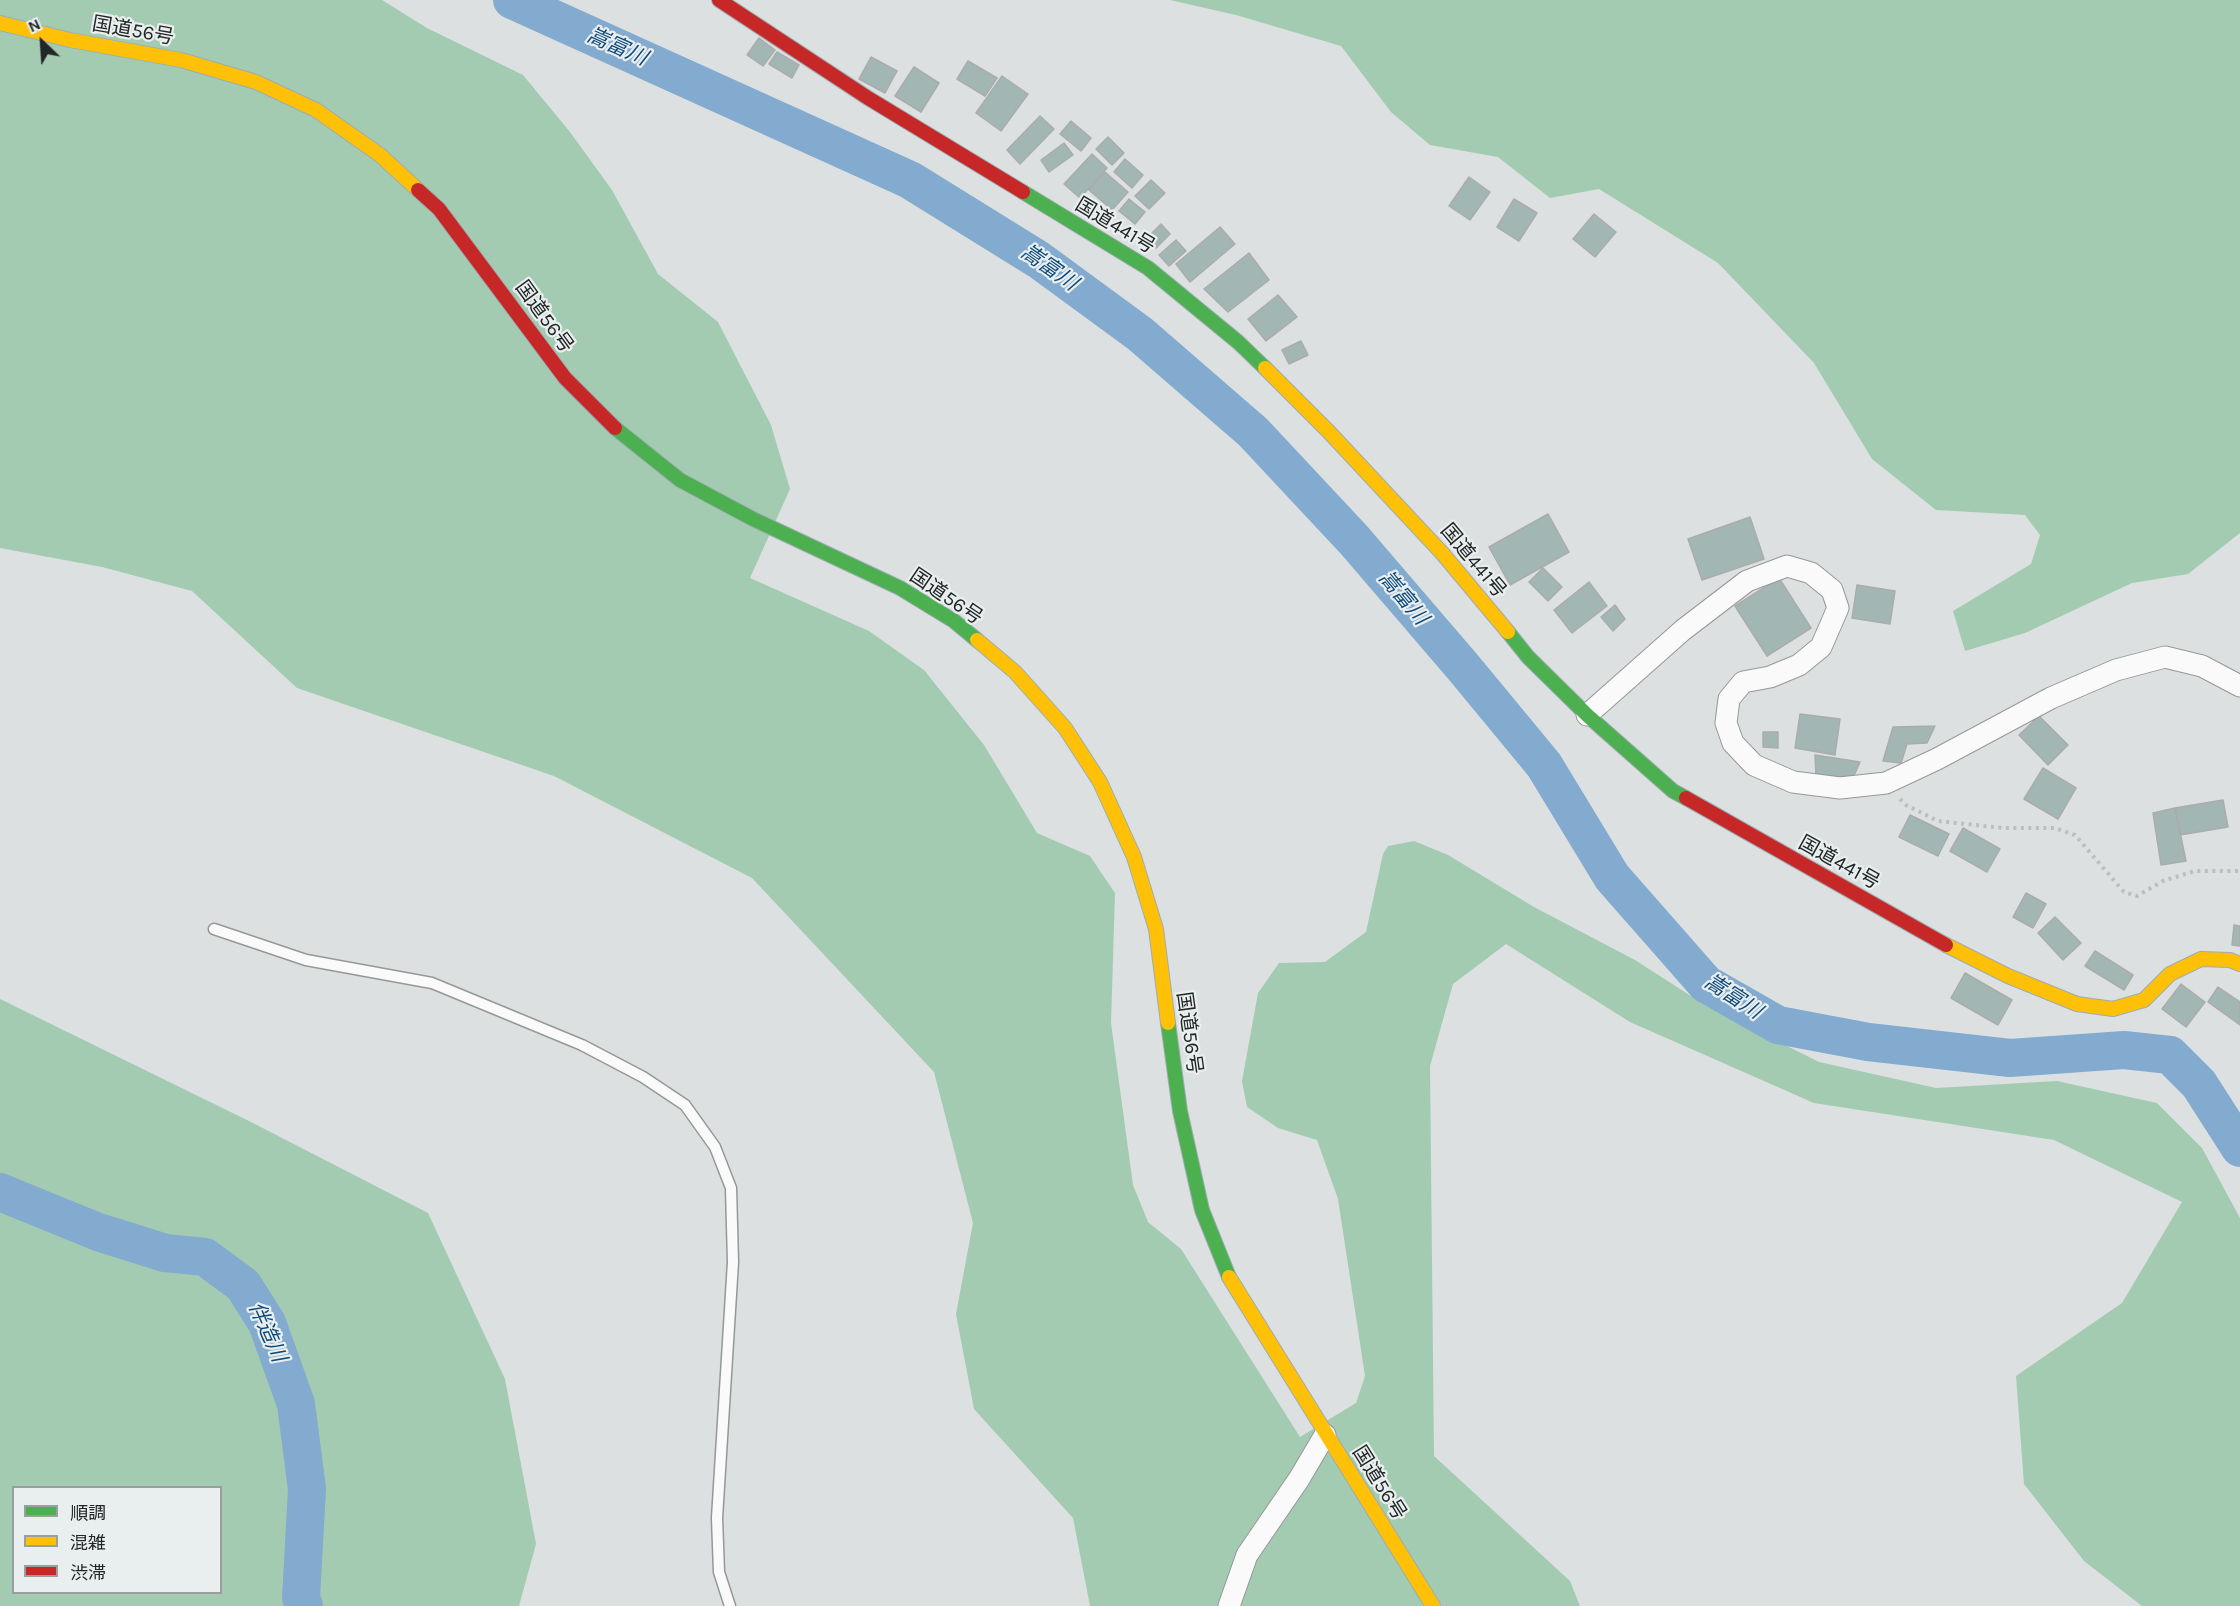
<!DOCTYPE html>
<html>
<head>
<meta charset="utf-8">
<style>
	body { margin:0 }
	#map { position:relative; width:2240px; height:1606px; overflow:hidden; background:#dce0e0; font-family:Karla,"Noto Sans JP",sans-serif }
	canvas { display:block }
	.legend { position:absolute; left:12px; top:1486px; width:210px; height:108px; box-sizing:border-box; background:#e9eeee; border:2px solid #9a9e9e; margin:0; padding:8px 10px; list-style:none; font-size:18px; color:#242626 }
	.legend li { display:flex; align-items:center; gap:12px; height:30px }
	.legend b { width:30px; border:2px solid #9a9e9e }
	.north { position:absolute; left:12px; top:12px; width:60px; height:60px; -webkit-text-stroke:4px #e9eeee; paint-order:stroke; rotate:335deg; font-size:16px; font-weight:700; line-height:24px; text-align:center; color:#242626 }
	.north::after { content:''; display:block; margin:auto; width:21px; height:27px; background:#242626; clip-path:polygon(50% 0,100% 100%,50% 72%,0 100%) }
</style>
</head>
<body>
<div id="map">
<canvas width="2240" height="1606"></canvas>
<ul class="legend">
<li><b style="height:8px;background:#4caf50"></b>順調</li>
<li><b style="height:8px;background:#ffc107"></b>混雑</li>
<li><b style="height:8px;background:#c62828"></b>渋滞</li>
</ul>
<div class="north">N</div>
</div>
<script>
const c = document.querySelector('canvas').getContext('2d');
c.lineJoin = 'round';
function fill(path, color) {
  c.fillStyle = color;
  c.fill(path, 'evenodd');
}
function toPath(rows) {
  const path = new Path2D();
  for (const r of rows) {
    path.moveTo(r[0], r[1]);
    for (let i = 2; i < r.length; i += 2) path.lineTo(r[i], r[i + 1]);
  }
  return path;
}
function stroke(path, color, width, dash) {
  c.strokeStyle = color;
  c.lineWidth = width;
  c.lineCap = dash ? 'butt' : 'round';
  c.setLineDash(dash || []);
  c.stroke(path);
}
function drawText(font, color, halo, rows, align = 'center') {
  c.font = font + ' Karla,"Noto Sans JP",sans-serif';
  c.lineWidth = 4.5;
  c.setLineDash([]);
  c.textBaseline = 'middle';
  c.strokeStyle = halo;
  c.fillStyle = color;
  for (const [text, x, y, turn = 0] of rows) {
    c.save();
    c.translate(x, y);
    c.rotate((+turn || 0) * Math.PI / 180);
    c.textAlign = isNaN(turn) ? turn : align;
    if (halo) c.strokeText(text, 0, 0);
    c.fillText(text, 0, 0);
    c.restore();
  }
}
const forest = toPath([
	[0,0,382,0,427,28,523,75,570,132,612,190,658,274,718,322,771,425,790,489,750,578,869,631,924,670,984,745,1037,833,1090,856,1115,893,1111,1023,1133,1185,1148,1222,1181,1249,1300,1437,1356,1403,1365,1376,1338,1199,1317,1140,1278,1128,1247,1107,1242,1081,1258,993,1279,963,1325,962,1366,932,1383,854,1388,846,1414,841,1448,855,1534,907,1635,960,1705,1005,1819,1062,1936,1088,2057,1081,2157,1103,2202,1148,2240,1218,2240,1606,2142,1606,2084,1561,2024,1484,2016,1376,2122,1303,2182,1202,2054,1140,1814,1103,1630,1022,1506,944,1453,984,1430,1066,1434,1456,1570,1581,1580,1606,1090,1606,1073,1518,974,1409,956,1314,973,1223,934,1072,752,878,554,776,297,688,192,591,102,567,0,548],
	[1170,0,2240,0,2240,533,2188,574,2132,583,2025,633,1965,651,1953,611,2031,564,2040,535,2025,515,1936,510,1872,459,1814,363,1718,263,1599,189,1550,198,1498,157,1430,145,1391,112,1341,46,1236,15],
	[0,999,251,1122,428,1213,505,1379,536,1544,519,1606,0,1606],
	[14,1488,220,1488,220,1592,14,1592]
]);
const river = toPath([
	[512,0,910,180,1039,260,1140,334,1253,432,1354,540,1463,667,1544,765,1612,877,1706,984,1778,1025,1868,1042,2010,1058,2124,1050,2170,1055,2199,1084,2240,1148],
	[0,1192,98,1232,165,1253,205,1257,243,1285,267,1323,296,1404,307,1489,301,1598,304,1606]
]);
const building = toPath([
	[759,38,775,50,763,66,747,55,759,38],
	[777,52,799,65,792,78,769,64,777,52],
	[871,57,897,71,885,93,859,79,871,57],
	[968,61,997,78,985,96,957,79,968,61],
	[914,67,939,83,921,112,895,96,914,67],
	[1002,76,1028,94,1001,131,976,113,1002,76],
	[1040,116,1054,129,1020,164,1007,150,1040,116],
	[1071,121,1091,138,1081,151,1060,134,1071,121],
	[1108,137,1124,153,1112,165,1096,149,1108,137],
	[1064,143,1073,155,1049,172,1041,160,1064,143],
	[1092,154,1107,168,1080,198,1064,184,1092,154],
	[1125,159,1143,175,1132,188,1114,172,1125,159],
	[1105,172,1128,192,1112,210,1089,190,1105,172],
	[1469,177,1490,192,1470,220,1449,206,1469,177],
	[1151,180,1165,193,1149,209,1135,196,1151,180],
	[1129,199,1145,212,1135,224,1119,211,1129,199],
	[1514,199,1537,213,1519,241,1497,227,1514,199],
	[1594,214,1616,232,1595,257,1573,239,1594,214],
	[1161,224,1170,234,1156,248,1147,238,1161,224],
	[1220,227,1235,244,1190,282,1176,264,1220,227],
	[1176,240,1186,251,1169,266,1159,255,1176,240],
	[1249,253,1269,280,1228,312,1204,289,1249,253],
	[1278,295,1297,317,1266,341,1248,319,1278,295],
	[1301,341,1308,355,1289,364,1282,350,1301,341],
	[1548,514,1569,552,1510,585,1489,547,1548,514],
	[1750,517,1764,559,1702,580,1688,539,1750,517],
	[1543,568,1562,587,1548,601,1529,582,1543,568],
	[1779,578,1811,628,1767,656,1735,606,1779,578],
	[1589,582,1607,606,1572,633,1554,610,1589,582],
	[1857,585,1895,591,1890,624,1852,618,1857,585],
	[1615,605,1625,619,1613,631,1601,617,1615,605],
	[1800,714,1840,719,1835,755,1795,748,1800,714],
	[2039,716,2068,745,2048,765,2019,735,2039,716],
	[1935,726,1927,743,1907,744,1901,763,1883,761,1893,727,1935,726],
	[1763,732,1778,732,1778,748,1763,747,1763,732],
	[1815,755,1860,762,1853,778,1816,776,1815,755],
	[2043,768,2076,788,2058,819,2024,799,2043,768],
	[2223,800,2228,827,2180,835,2175,808,2223,800],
	[2175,808,2186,861,2161,865,2153,813,2175,808],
	[1910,815,1949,834,1938,856,1899,837,1910,815],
	[1963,828,2000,849,1987,872,1950,851,1963,828],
	[2026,893,2046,904,2033,928,2013,917,2026,893],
	[2055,917,2081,943,2063,960,2038,933,2055,917],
	[2234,925,2240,926,2240,946,2232,945,2234,925],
	[2095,951,2133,975,2124,990,2085,966,2095,951],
	[1965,973,2012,1000,1998,1025,1951,998,1965,973],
	[2181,984,2205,1002,2186,1027,2162,1009,2181,984],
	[2218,987,2240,1002,2240,1025,2208,1002,2218,987]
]);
const path = toPath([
	[1900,799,1906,805,1938,821,2003,828,2055,828,2075,835,2124,892,2137,896,2163,881,2195,871,2240,871]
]);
const lane = toPath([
	[214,929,306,960,432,983,582,1045,643,1077,685,1105,715,1147,731,1188,733,1262,717,1518,719,1572,730,1606]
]);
const street = toPath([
	[1587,715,1683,630,1747,581,1787,566,1811,573,1832,590,1838,608,1821,647,1799,665,1770,677,1743,682,1729,699,1726,723,1733,743,1754,765,1793,782,1840,788,1886,783,1937,759,2051,698,2116,670,2165,657,2202,666,2240,686],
	[1229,1606,1247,1555,1299,1479,1325,1435]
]);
const fast = toPath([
	[1023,192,1148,268,1238,342,1265,368],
	[615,428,680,480,753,519,900,588,954,621,977,640],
	[1508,632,1528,657,1587,715,1673,791,1686,798],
	[1168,1023,1180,1111,1202,1210,1229,1277]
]);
const slow = toPath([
	[0,23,70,40,181,60,256,82,316,110,380,155,418,190],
	[1265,368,1329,432,1442,553,1508,632],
	[977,640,1015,672,1065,728,1100,782,1134,857,1156,929,1168,1023],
	[1946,945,2008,976,2077,1004,2113,1009,2144,1000,2170,974,2201,959,2230,960,2240,964],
	[1229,1277,1433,1606]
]);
const jam = toPath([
	[719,0,868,98,1023,192],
	[418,190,439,209,565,378,615,428],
	[1686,798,1946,945]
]);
const streetNames = [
	["国道56号",133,31,10],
	["国道441号",1115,226,31],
	["国道56号",544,317,54],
	["国道441号",1473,561,50],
	["国道56号",946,597,34],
	["国道441号",1839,863,29],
	["国道56号",1189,1033,82],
	["国道56号",1379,1483,58]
];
const waterNames = [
	["嵩富川",617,47,24],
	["嵩富川",1049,268,35],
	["嵩富川",1403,598,50],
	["嵩富川",1733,997,33],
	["伴造川",267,1332,66]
];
fill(forest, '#a3cbb1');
stroke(river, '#83aacf', 38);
fill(building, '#a2b7b3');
stroke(building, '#aaacac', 1.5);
stroke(lane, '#969898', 13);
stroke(street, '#969898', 23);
stroke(fast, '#9dacb1', 16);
stroke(slow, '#9dacb1', 16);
stroke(jam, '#9dacb1', 16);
stroke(path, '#bdbebe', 4, [3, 4.5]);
stroke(lane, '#fafafa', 10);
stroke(street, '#fafafa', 21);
stroke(fast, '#4caf50', 14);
stroke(slow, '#ffc107', 14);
stroke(jam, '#c62828', 14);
drawText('20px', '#242626', '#e9eeee', streetNames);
drawText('italic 21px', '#0d4b7d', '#e9eeee', waterNames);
</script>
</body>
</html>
